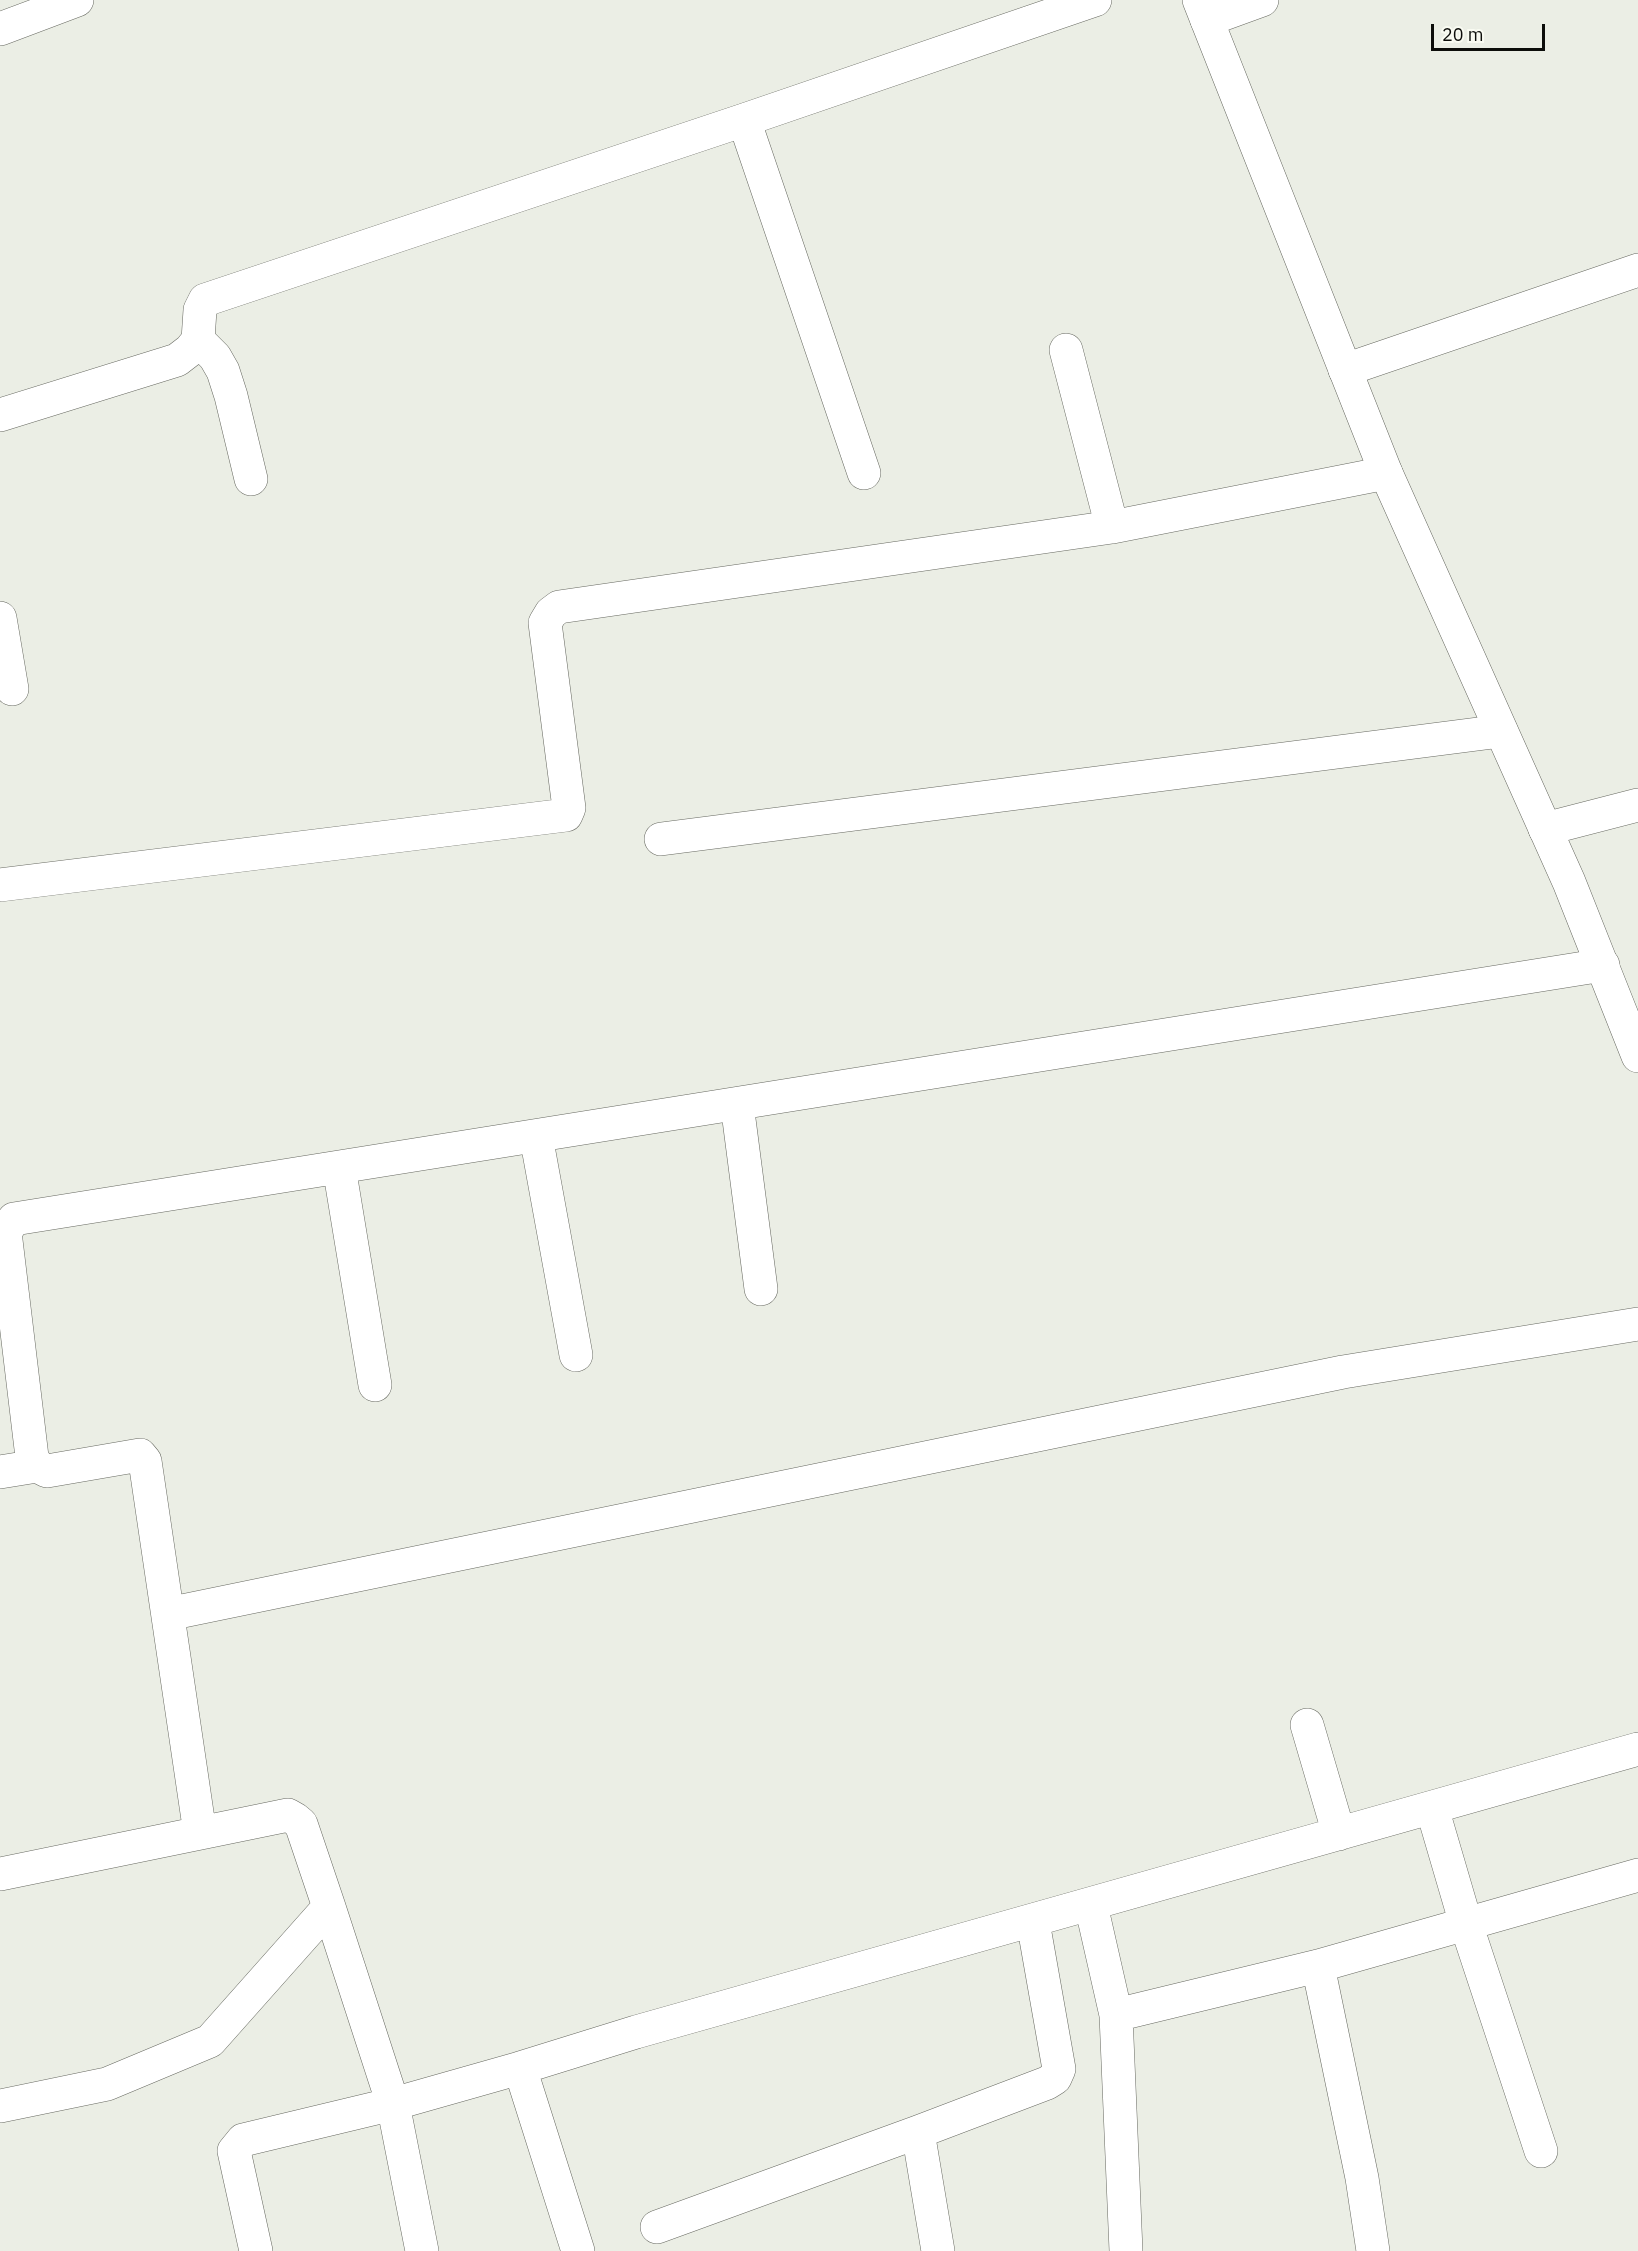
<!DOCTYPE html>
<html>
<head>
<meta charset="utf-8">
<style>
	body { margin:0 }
	#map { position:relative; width:1638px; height:2251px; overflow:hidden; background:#ebeee5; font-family:"IBM Plex Sans",sans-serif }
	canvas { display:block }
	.scale { position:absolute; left:1431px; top:24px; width:114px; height:27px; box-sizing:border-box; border:3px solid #0c0d0a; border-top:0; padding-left:8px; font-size:18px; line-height:21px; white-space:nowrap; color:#0c0d0a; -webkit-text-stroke:4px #f9fbf2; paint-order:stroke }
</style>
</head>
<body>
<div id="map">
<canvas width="1638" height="2251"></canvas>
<div class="scale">20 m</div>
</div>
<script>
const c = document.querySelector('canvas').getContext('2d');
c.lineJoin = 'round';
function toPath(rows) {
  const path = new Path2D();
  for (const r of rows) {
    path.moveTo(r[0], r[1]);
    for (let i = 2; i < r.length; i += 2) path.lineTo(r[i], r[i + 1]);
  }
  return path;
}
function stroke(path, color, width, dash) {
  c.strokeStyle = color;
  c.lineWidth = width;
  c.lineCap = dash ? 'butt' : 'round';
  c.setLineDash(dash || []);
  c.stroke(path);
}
const street = toPath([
	[1207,20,1262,0],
	[0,29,77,0],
	[744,120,864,473],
	[198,340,215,357,223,371,231,396,251,479],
	[1066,350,1112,527],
	[1345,370,1638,270],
	[0,415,177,360,190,350,198,340,200,310,205,300,744,120,1095,0],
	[0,618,12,689],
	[1545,829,1638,805],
	[661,839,1501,731],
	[0,885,566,815,569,808,545,623,551,613,559,607,1112,527,1386,473],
	[737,1104,761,1289],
	[536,1136,576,1355],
	[339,1167,375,1385],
	[0,1472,37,1466],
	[168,1614,1343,1372,1638,1324],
	[1307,1725,1339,1834],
	[1432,1808,1466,1924,1541,2151],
	[200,1833,145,1461,140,1455,47,1471,37,1466,32,1457,5,1232,14,1219,1603,965],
	[0,1874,288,1815,295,1819,301,1824,329,1907,393,2104,422,2251],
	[1091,1905,1116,2015,1126,2251],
	[1318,1966,1362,2178,1373,2251],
	[1116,2015,1318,1966,1638,1875],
	[520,2068,578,2251],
	[0,2106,107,2084,210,2041,329,1907],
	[918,2132,938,2251],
	[657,2227,918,2132,1047,2083,1055,2078,1059,2069,1033,1922],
	[256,2251,234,2151,243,2140,393,2104,520,2068,636,2032,1638,1749]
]);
const secondary = toPath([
	[1199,0,1386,473,1569,882,1638,1056]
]);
stroke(street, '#676961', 34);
stroke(secondary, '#676961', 34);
stroke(street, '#fff', 33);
stroke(secondary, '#fff', 33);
</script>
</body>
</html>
